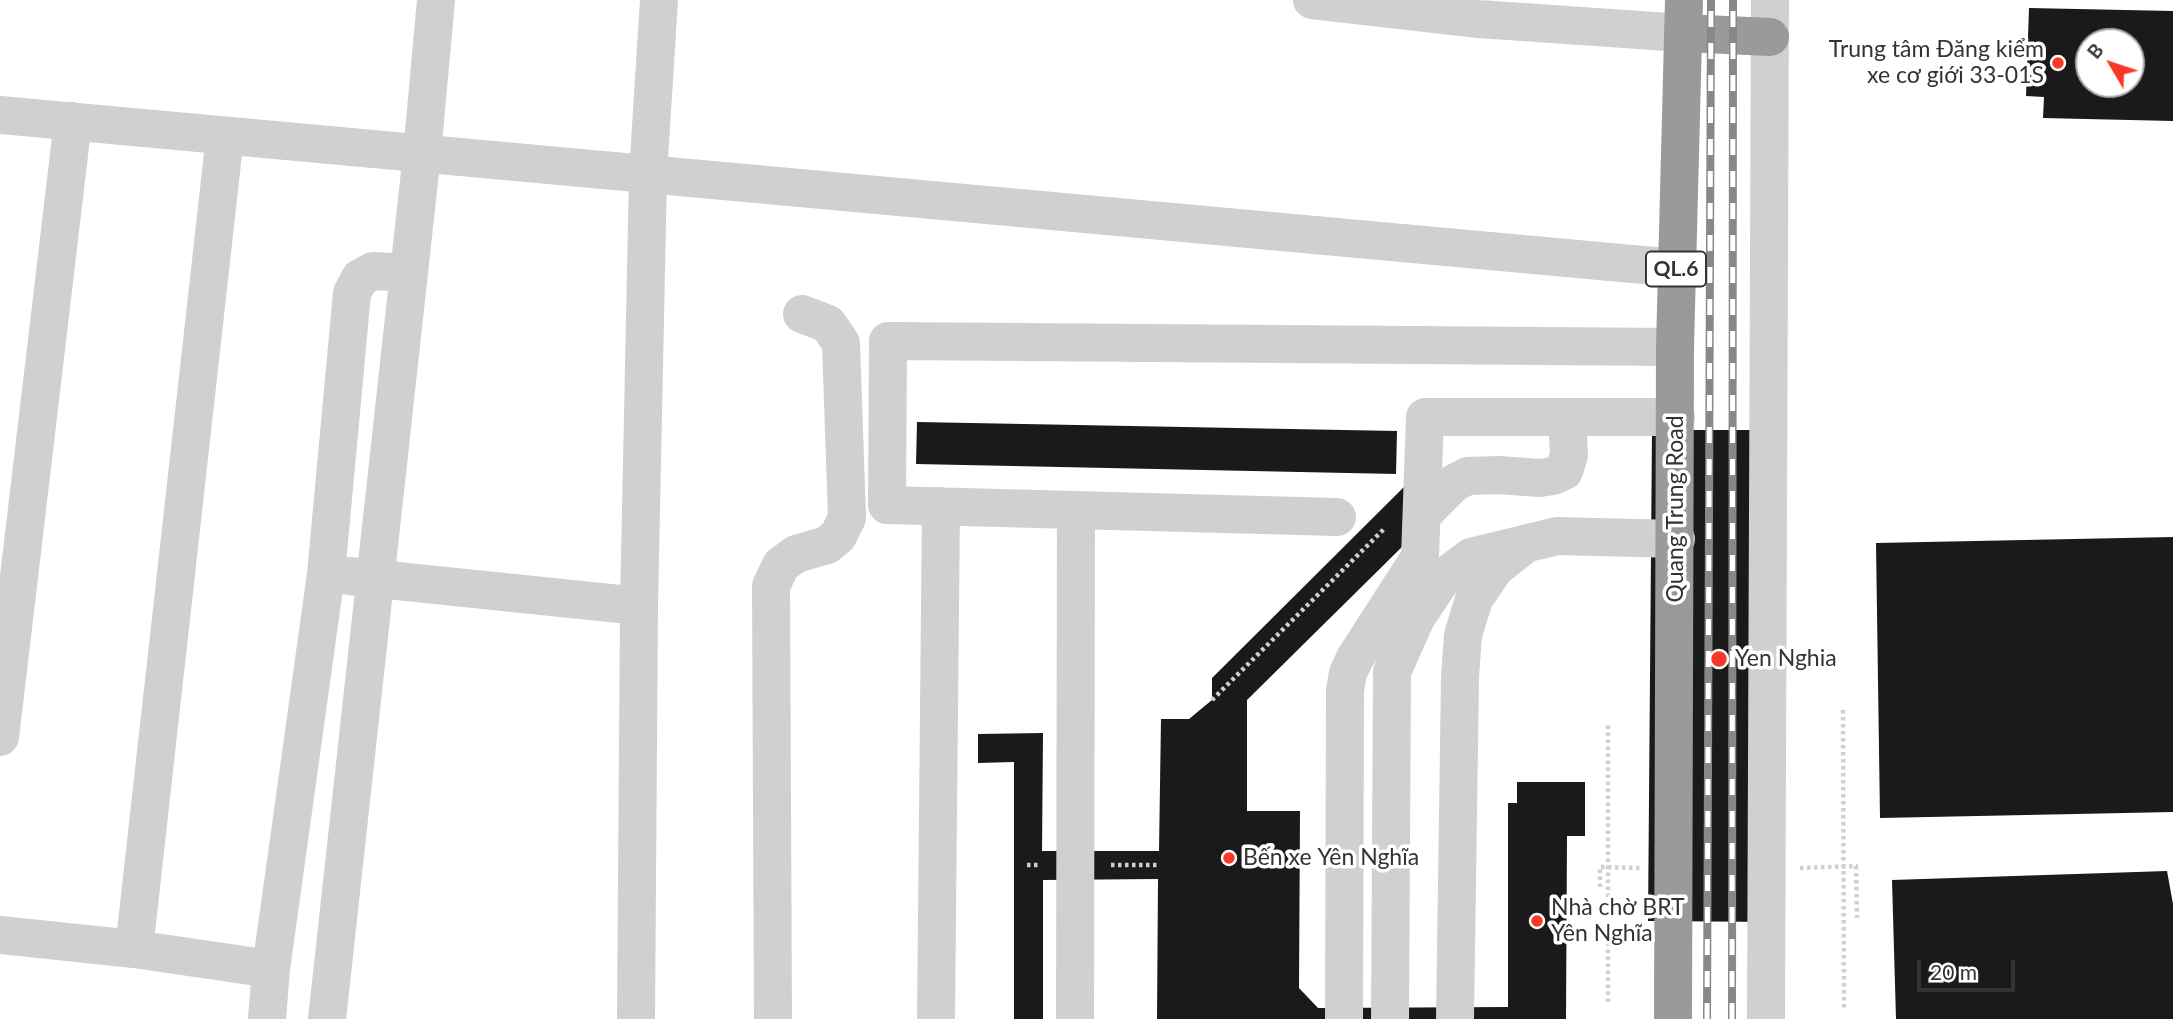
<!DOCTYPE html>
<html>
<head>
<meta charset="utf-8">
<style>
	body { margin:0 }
	#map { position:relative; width:2173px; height:1019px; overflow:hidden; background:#fff; font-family:Lato,sans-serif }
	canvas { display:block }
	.north { position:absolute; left:2075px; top:28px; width:70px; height:70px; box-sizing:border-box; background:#fff; border:2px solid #adadad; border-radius:50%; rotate:309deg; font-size:19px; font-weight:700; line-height:28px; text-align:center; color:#333 }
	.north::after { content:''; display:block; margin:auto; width:24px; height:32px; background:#f73a27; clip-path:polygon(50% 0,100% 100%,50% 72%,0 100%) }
	.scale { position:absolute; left:1917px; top:960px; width:98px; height:32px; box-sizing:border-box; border:4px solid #333; border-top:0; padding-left:9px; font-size:21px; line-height:24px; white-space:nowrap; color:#333; -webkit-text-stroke:5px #fff; paint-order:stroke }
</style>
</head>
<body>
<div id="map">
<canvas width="2173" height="1019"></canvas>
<div class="north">B</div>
<div class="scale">20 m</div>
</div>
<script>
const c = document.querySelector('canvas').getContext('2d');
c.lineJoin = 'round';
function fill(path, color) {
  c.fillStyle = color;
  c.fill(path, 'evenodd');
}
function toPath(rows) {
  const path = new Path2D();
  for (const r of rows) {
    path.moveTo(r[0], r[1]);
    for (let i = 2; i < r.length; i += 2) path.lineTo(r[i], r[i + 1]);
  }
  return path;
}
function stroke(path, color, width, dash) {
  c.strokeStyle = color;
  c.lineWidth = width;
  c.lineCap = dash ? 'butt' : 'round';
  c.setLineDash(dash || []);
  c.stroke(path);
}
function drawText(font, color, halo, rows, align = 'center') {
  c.font = font + ' Lato,sans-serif';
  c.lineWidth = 7;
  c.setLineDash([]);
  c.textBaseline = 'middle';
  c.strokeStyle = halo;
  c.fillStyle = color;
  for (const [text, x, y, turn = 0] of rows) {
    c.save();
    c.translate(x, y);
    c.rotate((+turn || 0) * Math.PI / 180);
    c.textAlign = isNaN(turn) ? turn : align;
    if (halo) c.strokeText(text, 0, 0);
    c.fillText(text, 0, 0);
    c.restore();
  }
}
const building = toPath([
	[2029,8,2173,11,2173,121,2043,118,2044,97,2026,96],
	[2089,42,2131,42,2131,84,2089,84],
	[917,422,1397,431,1396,474,916,464],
	[1652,430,1781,430,1777,922,1648,921],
	[1409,482,1408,541,1247,700,1247,811,1300,811,1299,988,1318,1008,1508,1007,1508,803,1517,803,1517,782,1585,782,1585,836,1567,836,1566,1019,1157,1019,1158,879,1043,880,1043,1019,1014,1019,1014,762,978,763,978,734,1043,733,1042,851,1159,851,1161,719,1189,719,1212,700,1212,678],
	[2173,537,2173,812,1880,818,1876,543],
	[2167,871,2173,904,2173,1019,1896,1019,1892,880]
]);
const path = toPath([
	[1212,700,1385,528],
	[1843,710,1844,1011],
	[1027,865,1040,865],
	[1111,865,1159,865],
	[1800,868,1856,866,1857,918],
	[1600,887,1600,867,1641,868],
	[1608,1002,1608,724]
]);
const minor = toPath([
	[1312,0,1479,19,1683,33],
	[0,115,1676,268],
	[1423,514,1454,483,1468,476,1498,475,1540,478,1553,476,1564,471,1569,455,1567,417],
	[1337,517,887,505,888,341,1675,347],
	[349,576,639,606],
	[0,737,73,121],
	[0,935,134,949,271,969],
	[134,949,225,136],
	[267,1019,271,969,326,574,352,293,360,278,373,271,409,273],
	[327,1019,422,154,436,0],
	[636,1019,639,606,648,175,659,0],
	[773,1019,771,586,781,565,796,554,827,545,838,536,847,518,841,343,828,324,802,314],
	[936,1019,941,506],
	[1075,1019,1076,510],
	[1344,1019,1345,690,1348,673,1355,658,1420,557,1425,417,1676,417],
	[1390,1019,1392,672,1416,618,1442,579,1471,557,1557,536,1676,539],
	[1455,1019,1460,677,1463,635,1474,599,1495,568,1523,546],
	[1766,1019,1770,0]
]);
const highway = toPath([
	[1683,33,1770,37],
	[1673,1019,1675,347,1684,0]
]);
const rail = toPath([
	[1707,1019,1711,0],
	[1732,1019,1733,0]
]);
const markers = [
	[2058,63,7,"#f73a27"],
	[1719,659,9,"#f73a27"],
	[1229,858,7,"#f73a27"],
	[1537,921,7,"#f73a27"]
];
const shields = [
	[1676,269,60]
];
const shieldNames = [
	["QL.6",1676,269]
];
const poiNames = [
	["Trung tâm Đăng kiểm",2044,50,"right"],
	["xe cơ giới 33-01S",2044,76,"right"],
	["Yen Nghia",1735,659],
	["Bến xe Yên Nghĩa",1243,858],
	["Nhà chờ BRT",1551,908],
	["Yên Nghĩa",1551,934]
];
const streetNames = [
	["Quang Trung Road",1676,509,-90]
];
fill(building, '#1a1a1a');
stroke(path, '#d0d0d0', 4.5, [3.5, 3.5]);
stroke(minor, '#d0d0d0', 38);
stroke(highway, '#9a9a9a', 38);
stroke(rail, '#888', 8);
stroke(rail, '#fff', 5, [16]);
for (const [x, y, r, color] of markers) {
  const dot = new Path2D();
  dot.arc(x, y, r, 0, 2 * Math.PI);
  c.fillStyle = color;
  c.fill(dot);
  stroke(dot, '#fff', 2.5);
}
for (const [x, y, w] of shields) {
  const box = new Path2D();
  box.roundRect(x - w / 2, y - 17.5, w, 35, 5);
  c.fillStyle = '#fff';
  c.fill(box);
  stroke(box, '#333', 2);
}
drawText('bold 21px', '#333', null, shieldNames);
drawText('23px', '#333', '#fff', poiNames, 'left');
drawText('23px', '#333', '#fff', streetNames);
</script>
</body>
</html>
